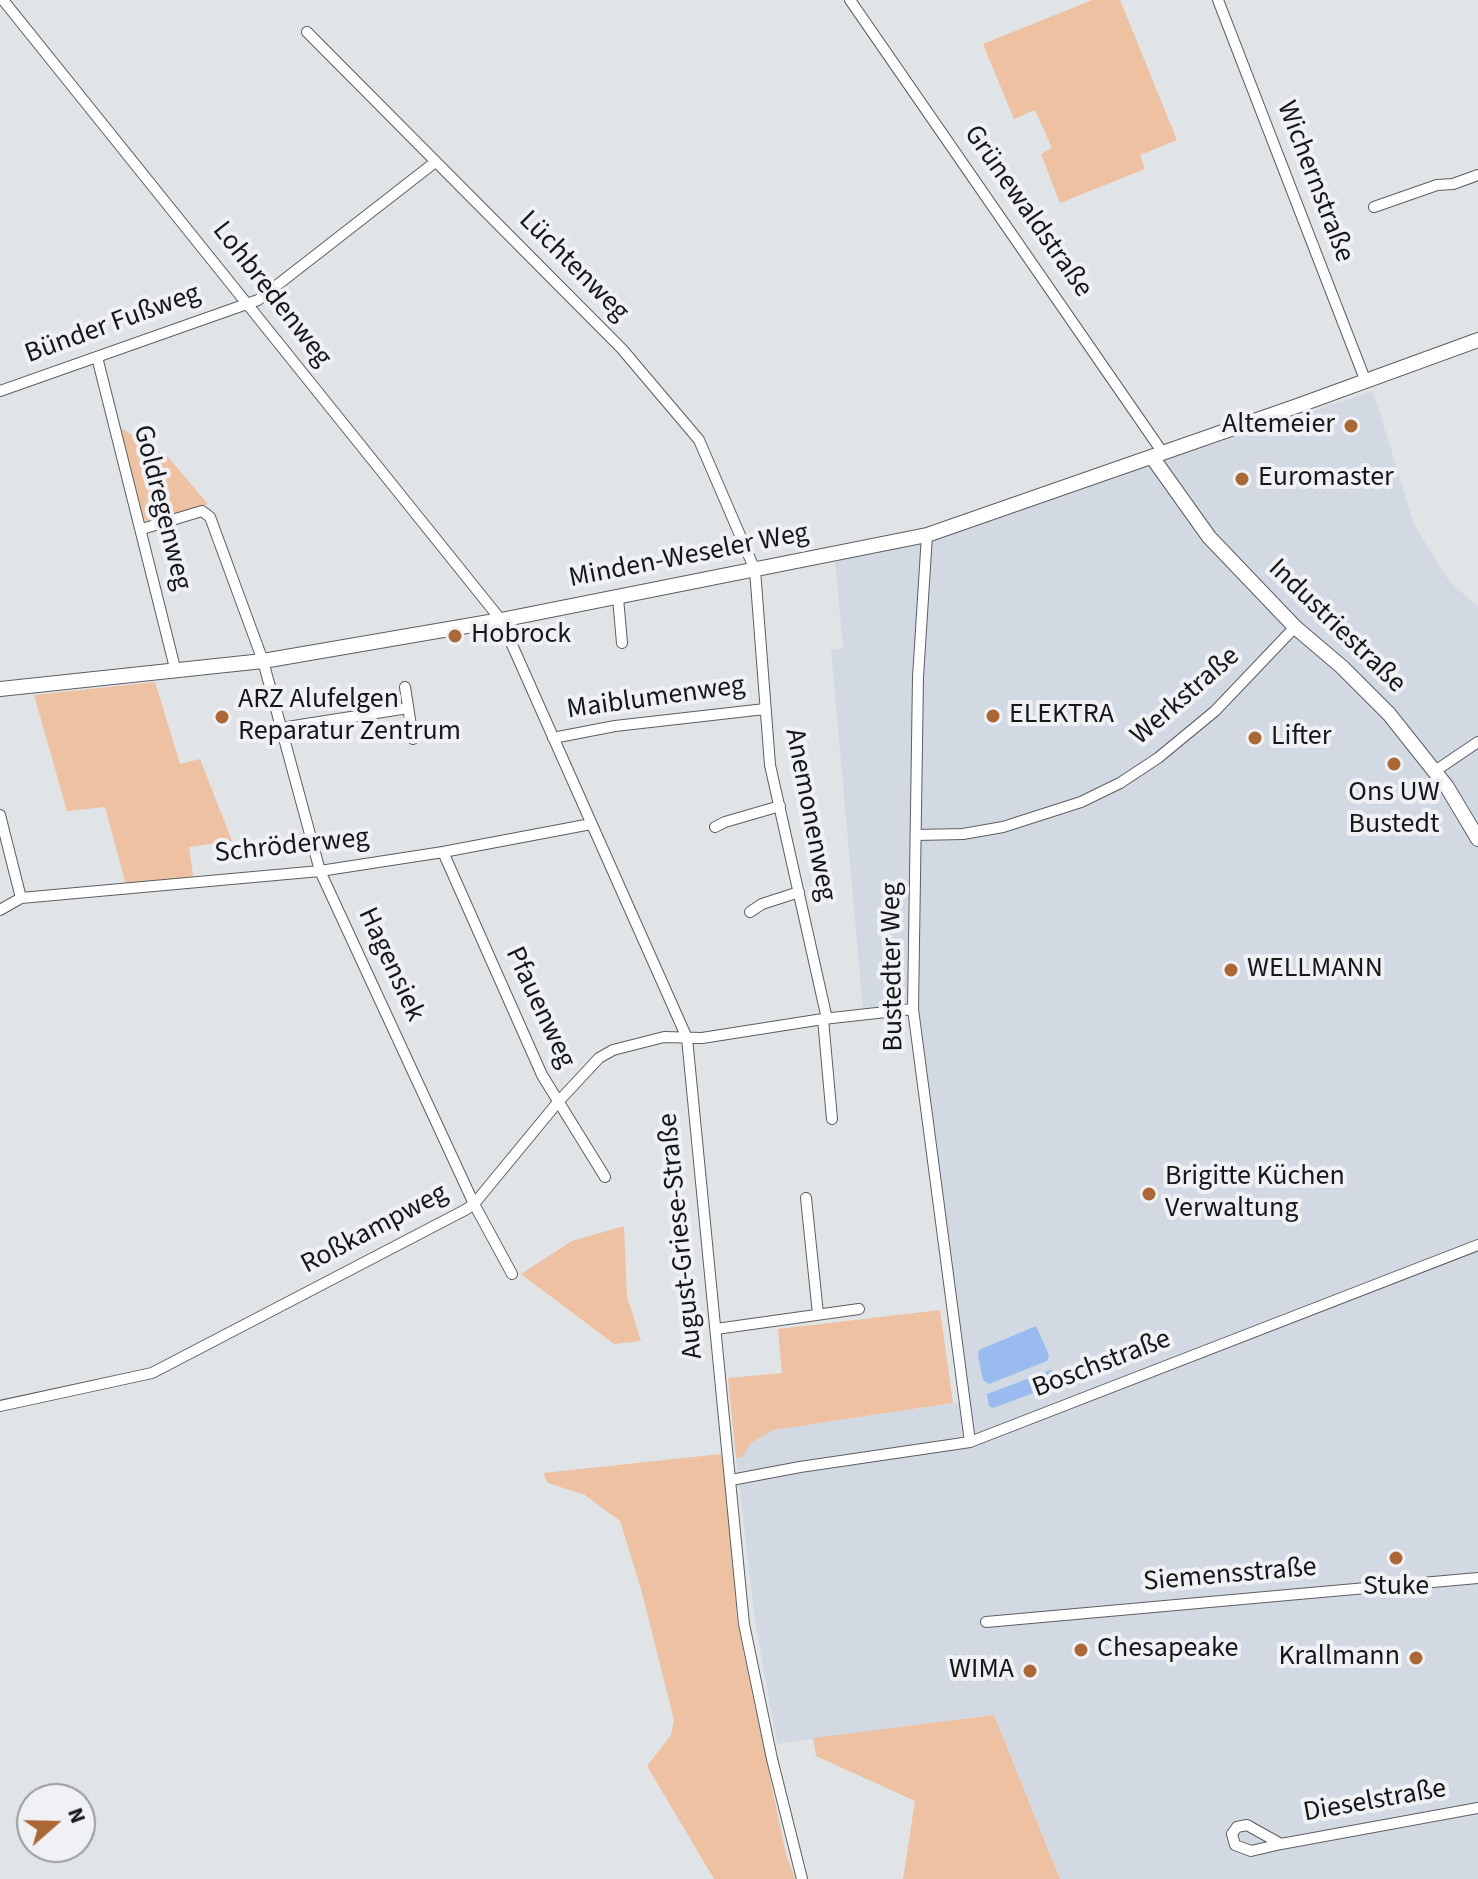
<!DOCTYPE html>
<html>
<head>
<meta charset="utf-8">
<style>
	body { margin:0 }
	#map { position:relative; width:1478px; height:1879px; overflow:hidden; background:#e1e4e7; font-family:"Source Sans 3",sans-serif }
	canvas { display:block }
	.north { position:absolute; left:16px; top:1783px; width:80px; height:80px; box-sizing:border-box; background:#eff1f4; border:2px solid #989a9c; border-radius:50%; rotate:70deg; font-size:22px; font-weight:700; line-height:32px; text-align:center; color:#161718 }
	.north::after { content:''; display:block; margin:auto; width:28px; height:36px; background:#ab6836; clip-path:polygon(50% 0,100% 100%,50% 72%,0 100%) }
</style>
</head>
<body>
<div id="map">
<canvas width="1478" height="1879"></canvas>
<div class="north">N</div>
</div>
<script>
const c = document.querySelector('canvas').getContext('2d');
c.lineJoin = 'round';
function fill(path, color) {
  c.fillStyle = color;
  c.fill(path, 'evenodd');
}
function toPath(rows) {
  const path = new Path2D();
  for (const r of rows) {
    path.moveTo(r[0], r[1]);
    for (let i = 2; i < r.length; i += 2) path.lineTo(r[i], r[i + 1]);
  }
  return path;
}
function stroke(path, color, width, dash) {
  c.strokeStyle = color;
  c.lineWidth = width;
  c.lineCap = dash ? 'butt' : 'round';
  c.setLineDash(dash || []);
  c.stroke(path);
}
function drawText(font, color, halo, rows, align = 'center') {
  c.font = font + ' "Source Sans 3",sans-serif';
  c.lineWidth = 8;
  c.setLineDash([]);
  c.textBaseline = 'middle';
  c.strokeStyle = halo;
  c.fillStyle = color;
  for (const [text, x, y, turn = 0] of rows) {
    c.save();
    c.translate(x, y);
    c.rotate((+turn || 0) * Math.PI / 180);
    c.textAlign = isNaN(turn) ? turn : align;
    if (halo) c.strokeText(text, 0, 0);
    c.fillText(text, 0, 0);
    c.restore();
  }
}
const built = toPath([
	[1373,391,1414,524,1449,581,1478,607,1478,1879,1060,1879,994,1715,777,1744,755,1621,736,1458,741,1457,751,1443,773,1430,968,1401,921,1021,901,1005,863,1009,831,650,843,648,835,559,947,536,1176,456]
]);
const green = toPath([
	[1092,0,1120,0,1177,140,1140,155,1145,169,1060,203,1041,154,1052,148,1035,110,1014,119,983,44],
	[121,428,168,457,208,504,153,523,146,521,142,517],
	[155,682,180,764,200,759,232,841,189,847,194,881,126,885,105,807,67,811,34,695],
	[624,1226,627,1296,641,1341,614,1344,521,1274,572,1241],
	[940,1310,953,1403,773,1430,751,1443,742,1457,736,1458,728,1378,782,1373,778,1329],
	[721,1454,730,1509,737,1621,786,1854,795,1879,714,1879,647,1766,671,1735,674,1720,641,1589,620,1521,585,1495,548,1483,543,1473],
	[994,1715,1060,1879,903,1879,915,1801,816,1756,813,1738]
]);
const water = toPath([
	[1036,1326,1049,1355,1047,1361,989,1384,983,1380,978,1356,979,1350],
	[1051,1370,1055,1372,1059,1382,1055,1385,993,1408,989,1406,987,1394]
]);
const street = toPath([
	[3,0,501,620,687,1038,744,1624,772,1759,802,1879],
	[850,0,1163,453],
	[1218,0,1366,382],
	[307,32,622,349,699,440,755,570,770,765,827,1019],
	[1374,207,1437,185,1453,184,1478,175],
	[97,357,176,672],
	[0,391,258,300,434,163],
	[142,529,202,511,210,517,263,661,320,871,474,1204,512,1274],
	[927,535,918,677,913,1009,970,1442],
	[618,598,622,643],
	[405,687,413,739],
	[281,728,408,708],
	[553,738,615,726,765,709],
	[1435,771,1478,742],
	[0,815,21,898],
	[715,827,725,822,780,806],
	[916,835,963,834,1003,827,1081,802,1120,783,1158,758,1215,711,1295,627],
	[443,852,542,1075,605,1177],
	[0,910,21,898,320,871,443,852,591,824],
	[750,912,762,904,799,892],
	[823,1019,832,1119],
	[806,1198,818,1314],
	[716,1329,859,1309],
	[0,1406,152,1373,465,1210,474,1204,558,1102,599,1058,613,1050,664,1037,702,1038,823,1019,913,1009],
	[731,1480,800,1467,970,1442,1478,1245],
	[986,1622,1478,1578],
	[1281,1844,1251,1851,1235,1845,1232,1834,1237,1827,1247,1825,1281,1844,1478,1808]
]);
const secondary = toPath([
	[1152,457,1209,537,1295,627,1342,667,1389,714,1447,787,1478,839],
	[0,689,263,661,501,620,927,535,1297,406,1478,340]
]);
const markers = [
	[1351,426,8,"#ab6836"],
	[1242,479,8,"#ab6836"],
	[455,636,8,"#ab6836"],
	[993,716,8,"#ab6836"],
	[222,717,8,"#ab6836"],
	[1255,738,8,"#ab6836"],
	[1394,764,8,"#ab6836"],
	[1231,970,8,"#ab6836"],
	[1149,1194,8,"#ab6836"],
	[1396,1558,8,"#ab6836"],
	[1081,1650,8,"#ab6836"],
	[1416,1658,8,"#ab6836"],
	[1030,1671,8,"#ab6836"]
];
const streetNames = [
	["Wichernstraße",1314,182,69],
	["Grünewaldstraße",1027,212,55],
	["Lüchtenweg",573,267,45],
	["Lohbredenweg",271,295,52],
	["Bünder Fußweg",113,325,-20],
	["Goldregenweg",161,508,76],
	["Minden-Weseler Weg",689,557,-11],
	["Industriestraße",1336,627,44],
	["Werkstraße",1186,697,-41],
	["Maiblumenweg",656,699,-8],
	["Anemonenweg",809,815,79],
	["Schröderweg",292,847,-6],
	["Hagensiek",390,965,65],
	["Bustedter Weg",894,967,-91],
	["Pfauenweg",539,1008,65],
	["Roßkampweg",375,1230,-28],
	["August-Griese-Straße",682,1236,-96],
	["Boschstraße",1102,1365,-21],
	["Siemensstraße",1230,1576,-5],
	["Dieselstraße",1375,1802,-10]
];
const poiNames = [
	["Altemeier",1335,426,"right"],
	["Euromaster",1258,479],
	["Hobrock",471,636],
	["ARZ Alufelgen",238,701],
	["Reparatur Zentrum",238,733],
	["ELEKTRA",1009,716],
	["Lifter",1271,738],
	["Ons UW",1394,794,"center"],
	["Bustedt",1394,826,"center"],
	["WELLMANN",1247,970],
	["Brigitte Küchen",1165,1178],
	["Verwaltung",1165,1210],
	["Stuke",1396,1588,"center"],
	["Chesapeake",1097,1650],
	["Krallmann",1400,1658,"right"],
	["WIMA",1014,1671,"right"]
];
fill(built, '#d3d9e3');
fill(green, '#edc1a2');
fill(water, '#9abbef');
stroke(street, '#5c5e61', 12);
stroke(secondary, '#5c5e61', 16);
stroke(street, '#fff', 10);
stroke(secondary, '#fff', 14);
for (const [x, y, r, color] of markers) {
  const dot = new Path2D();
  dot.arc(x, y, r, 0, 2 * Math.PI);
  c.fillStyle = color;
  c.fill(dot);
  stroke(dot, '#eff1f4', 3);
}
drawText('28px', '#161718', '#eff1f4', streetNames);
drawText('28px', '#161718', '#eff1f4', poiNames, 'left');
</script>
</body>
</html>
